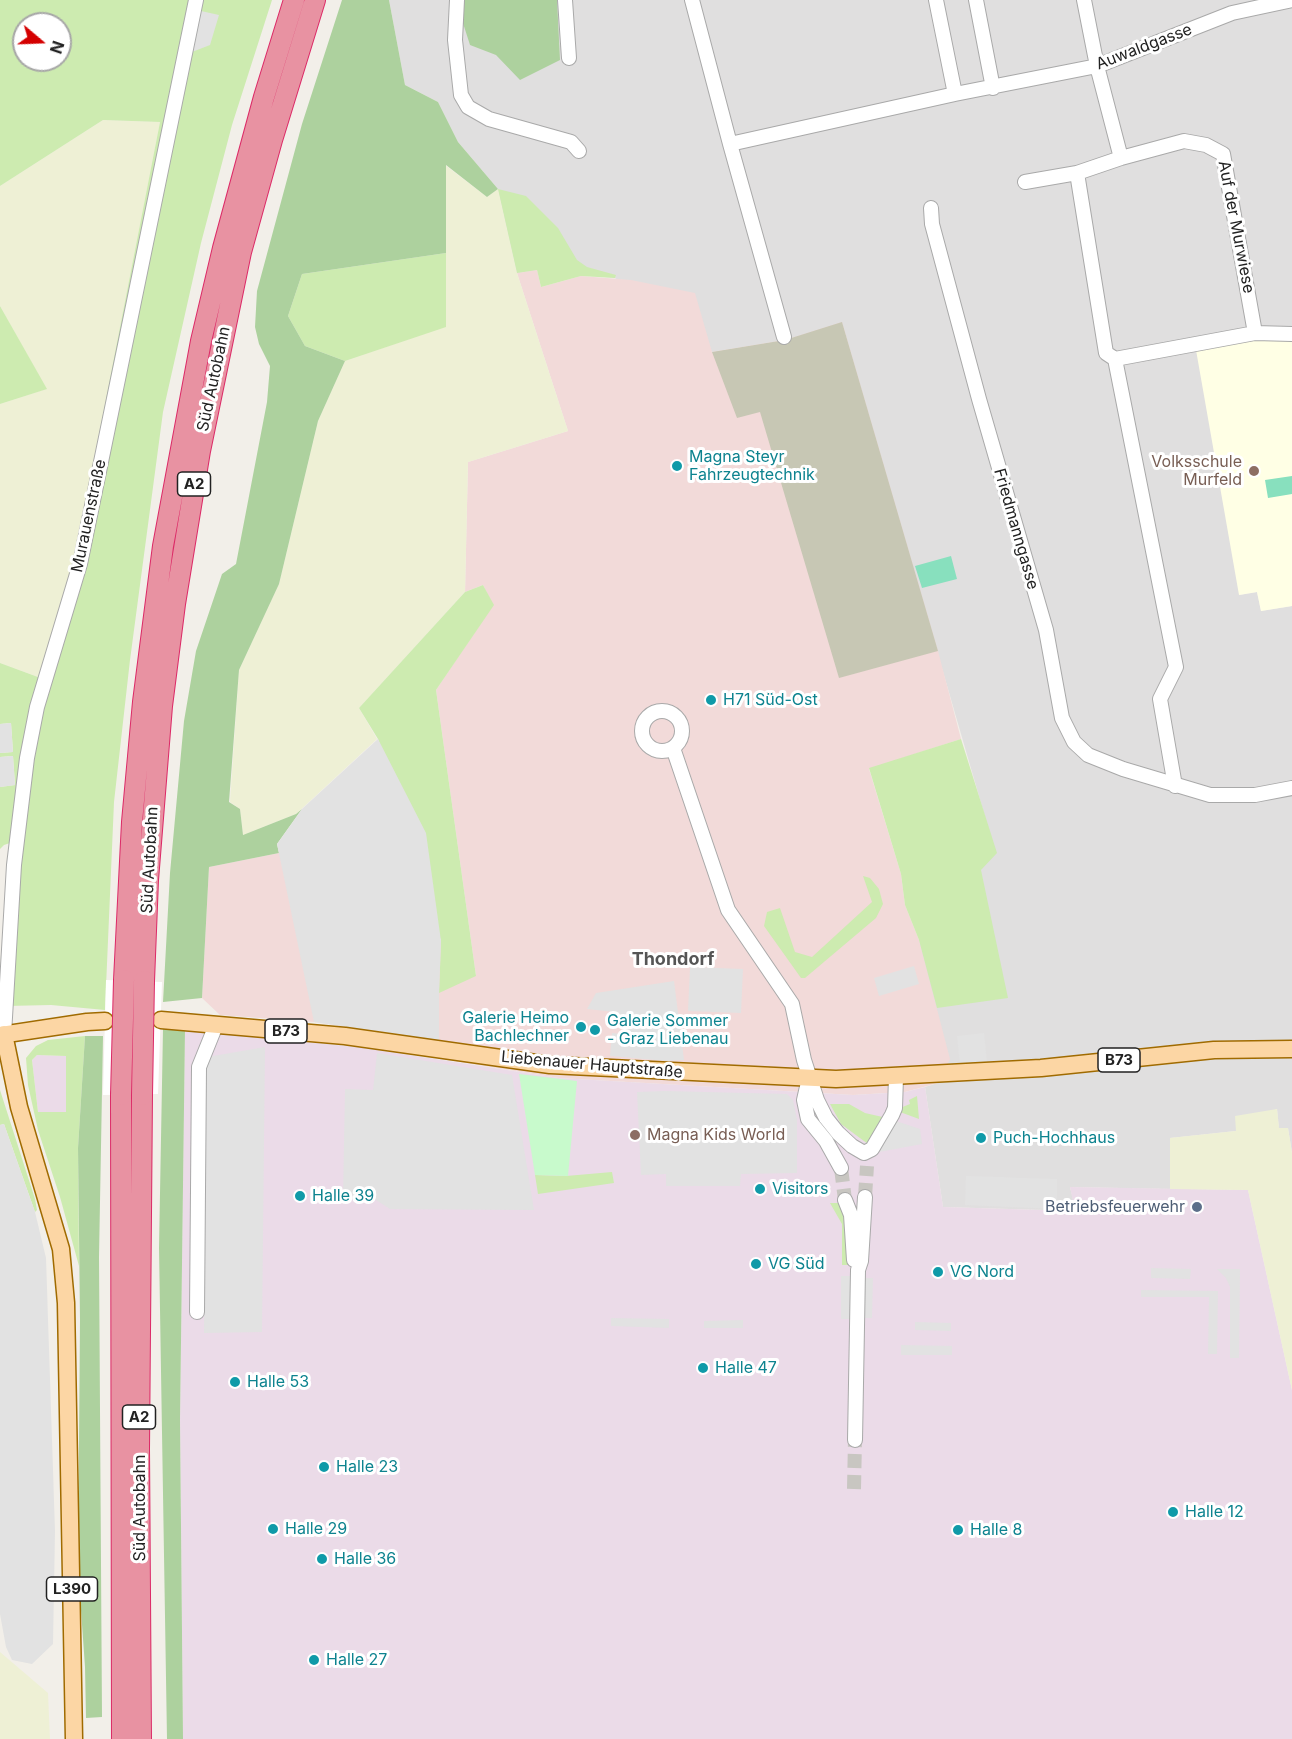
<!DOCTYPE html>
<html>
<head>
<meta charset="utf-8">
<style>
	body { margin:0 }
	#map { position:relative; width:1292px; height:1739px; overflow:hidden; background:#f2efe9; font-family:Inter,sans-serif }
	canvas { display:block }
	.north { position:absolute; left:12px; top:12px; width:60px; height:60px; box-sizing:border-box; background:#fff; border:2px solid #a7a7a7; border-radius:50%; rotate:109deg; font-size:16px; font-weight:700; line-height:24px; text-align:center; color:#222 }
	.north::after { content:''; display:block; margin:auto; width:21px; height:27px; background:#d40000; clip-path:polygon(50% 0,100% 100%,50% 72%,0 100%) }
</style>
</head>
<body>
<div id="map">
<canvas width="1292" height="1739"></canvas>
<div class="north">N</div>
</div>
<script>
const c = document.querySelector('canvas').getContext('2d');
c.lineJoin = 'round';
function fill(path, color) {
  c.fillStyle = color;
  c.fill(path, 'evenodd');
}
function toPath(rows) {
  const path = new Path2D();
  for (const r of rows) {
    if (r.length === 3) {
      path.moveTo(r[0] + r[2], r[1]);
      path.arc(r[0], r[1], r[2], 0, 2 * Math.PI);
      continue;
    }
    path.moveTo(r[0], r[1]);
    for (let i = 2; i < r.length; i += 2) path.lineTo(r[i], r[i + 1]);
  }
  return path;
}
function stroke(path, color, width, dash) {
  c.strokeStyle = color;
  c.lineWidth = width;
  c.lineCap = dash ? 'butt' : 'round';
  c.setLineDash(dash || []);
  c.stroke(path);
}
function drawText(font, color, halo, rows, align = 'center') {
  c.font = font + ' Inter,sans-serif';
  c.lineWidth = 6;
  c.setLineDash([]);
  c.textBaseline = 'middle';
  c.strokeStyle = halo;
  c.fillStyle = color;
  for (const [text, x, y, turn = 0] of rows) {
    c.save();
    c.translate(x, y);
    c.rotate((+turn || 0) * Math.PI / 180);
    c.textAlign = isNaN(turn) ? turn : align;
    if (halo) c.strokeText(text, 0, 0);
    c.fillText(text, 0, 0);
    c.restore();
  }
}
const residential = toPath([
	[389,0,1292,0,1292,341,1253,341,1239,595,1257,592,1261,611,1292,606,1292,1153,1288,1128,1279,1129,1277,1109,1236,1131,1170,1138,1170,1189,1070,1187,1076,1211,943,1207,925,1087,938,1083,919,940,992,841,842,323,786,340,712,352,615,278,537,270,517,273,498,189,458,142,438,102,405,85]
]);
const commercial = toPath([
	[537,270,541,287,581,276,631,280,695,293,712,352,785,340,842,322,938,651,961,739,869,769,901,874,905,905,919,940,950,1059,938,1083,905,1092,853,1095,559,1078,440,1059,439,1040,314,1022,220,1015,202,998,209,867,279,853,302,809,476,976,436,690,493,605,483,585,465,592,468,462,568,431,517,273]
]);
const industrial = toPath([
	[185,1030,357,1047,559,1078,853,1095,905,1092,925,1087,943,1207,1075,1211,1070,1187,1248,1190,1292,1390,1292,1739,183,1739,180,1420],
	[37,1055,66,1056,67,1112,38,1112,32,1060]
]);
const education = toPath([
	[1253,341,1292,341,1292,606,1261,611,1257,592,1239,595,1196,350]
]);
const construction = toPath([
	[842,322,938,651,839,678,760,412,737,418,712,352,785,340]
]);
const farmland = toPath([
	[103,120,160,122,73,568,46,680,0,663,0,404,46,389,0,306,0,186],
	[445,165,487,197,498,189,517,273,568,431,468,462,465,592,359,708,377,739,296,814,243,835,240,809,230,802,239,670,279,584,318,421,345,361,446,326],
	[1277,1109,1279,1128,1288,1128,1292,1153,1292,1390,1248,1190,1170,1189,1170,1138,1236,1131,1235,1116],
	[0,1652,48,1693,50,1739,0,1739]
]);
const grass = toPath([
	[0,0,272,0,232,125,201,243,163,412,130,660,114,802,105,1010,51,1005,6,1006,16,841,4,845,0,849,0,787,15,785,13,756,0,757,0,753,13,752,11,723,0,724,0,663,46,680,73,568,160,122,103,120,0,186],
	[24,24,60,24,60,60,24,60],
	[498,189,526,196,558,228,577,260,587,267,616,275,615,278,581,276,541,287,537,270,517,273],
	[446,253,446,327,345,361,305,346,288,316,302,274],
	[0,306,47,389,0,404],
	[483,585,494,605,436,690,476,976,439,993,441,941,378,739,359,708,465,592],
	[961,739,997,853,981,870,1008,998,937,1008,919,940,905,905,901,874,869,768],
	[863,876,870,878,879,889,883,904,876,918,805,978,801,978,764,926,767,912,780,908,795,952,812,957,872,902],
	[85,1036,78,1148,79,1266,60,1197,38,1130,28,1085,26,1058,36,1046,48,1040],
	[37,1055,66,1056,66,1112,38,1112,32,1060],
	[0,1090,35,1199,37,1210,35,1212,4,1124,0,1125],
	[917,1096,919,1119,900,1112,900,1108,910,1104,909,1100],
	[830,1104,849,1104,865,1113,887,1118,868,1144,841,1124],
	[612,1172,614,1183,538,1194,535,1175,566,1176],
	[830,1203,840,1203,848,1220,851,1265,842,1265,842,1224]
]);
const forest = toPath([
	[342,0,389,0,405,85,438,102,458,142,498,189,487,197,446,165,446,253,302,274,288,316,305,346,345,361,318,421,279,584,239,670,229,802,240,809,243,835,296,814,302,809,277,844,279,853,209,867,202,998,163,1002,170,873,184,721,196,651,222,574,236,564,267,402,270,366,259,344,255,327,257,291,302,124],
	[464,0,557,0,560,60,520,80,496,55,470,45,462,20],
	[163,1029,185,1030,180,1420,183,1739,167,1739,159,1248],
	[85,1036,103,1036,99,1257,102,1717,86,1718,85,1667,78,1568,80,1320,78,1148]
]);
const park = toPath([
	[519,1074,577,1081,568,1176,535,1175]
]);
const pitch = toPath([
	[1292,476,1292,494,1268,498,1265,480],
	[951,556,957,579,922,588,915,566]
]);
const parking = toPath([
	[201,11,219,15,210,45,192,52],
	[11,723,13,752,0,753,0,724],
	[378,739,426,833,441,941,439,993,439,1040,314,1022,277,844,302,809],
	[13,756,15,785,0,787,0,757],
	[914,966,919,984,879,996,874,978],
	[690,967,743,969,741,1013,688,1011],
	[674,981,684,1060,667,1061,610,1056,612,1033,622,1034,625,1018,615,1017,615,1012,587,1009,596,993],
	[984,1033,987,1062,960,1065,957,1036],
	[265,1047,262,1332,204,1333,206,1066,208,1060,213,1056],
	[377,1053,512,1075,534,1210,390,1209,373,1198,343,1198,345,1089,373,1090],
	[665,1091,787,1094,793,1100,797,1120,797,1173,741,1174,740,1186,666,1186,666,1174,641,1175,637,1092],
	[896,1121,920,1129,922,1144,879,1152],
	[4,1124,35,1212,46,1258,55,1531,53,1644,32,1664,12,1660,6,1647,0,1614,0,1125],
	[966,1176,1057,1179,1057,1209,965,1205],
	[1151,1268,1191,1269,1190,1279,1151,1278],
	[1217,1269,1240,1269,1239,1358,1230,1358,1230,1287,1226,1278],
	[841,1276,850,1276,850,1319,841,1319],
	[864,1278,873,1278,872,1318,864,1318],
	[1141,1290,1218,1291,1217,1354,1208,1354,1209,1297,1141,1297],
	[611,1318,669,1319,669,1328,611,1326],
	[743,1320,743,1328,704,1328,704,1321],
	[915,1322,951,1323,951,1331,915,1330],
	[901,1345,952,1346,952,1355,901,1355]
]);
const pier = toPath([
	[106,980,162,982,158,1094,103,1095]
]);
const minorTunnel = toPath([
	[841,1168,845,1200],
	[865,1197,867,1166],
	[854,1489,855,1440]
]);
const minor = toPath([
	[457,0,455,40,461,95,468,107,489,119,571,142,579,151],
	[565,0,569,58],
	[692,0,730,144,784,337],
	[936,0,955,94],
	[976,0,993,88],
	[1084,0,1097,66,1121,158,1077,173,1106,353,1115,359],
	[730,144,955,94,1097,66,1232,13,1292,0],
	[1121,158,1184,141,1206,145,1223,154,1255,333],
	[1025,182,1077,173],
	[931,208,932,224,979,399,1046,630,1062,718,1074,742,1088,755,1123,769,1210,795,1255,795,1292,788],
	[662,731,20],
	[673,748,728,910,792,1004,804,1060,817,1100,826,1118,838,1133,852,1146,864,1153,872,1149,892,1115,895,1108,896,1077],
	[1175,786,1160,699,1176,667,1115,359,1255,333,1292,334],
	[4,1034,14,865,27,758,37,707,80,564,196,0],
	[809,1078,804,1100,808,1119,826,1141,841,1168],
	[845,1200,851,1215,854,1260],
	[197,1312,199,1067,216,1025],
	[855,1440,858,1270,861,1261,865,1197]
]);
const major = toPath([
	[161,1020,345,1036,550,1065,836,1079,1041,1068,1214,1050,1292,1049],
	[4,1034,19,1107,61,1249,66,1303,74,1739],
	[0,1035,87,1022,105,1021]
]);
const highway = toPath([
	[124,980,132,822,143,702,163,546,201,341,223,248,264,97,294,0],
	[144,981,148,880,162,706,175,604,200,451,241,252,272,140,315,0],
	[121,1095,122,1739],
	[141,1739,139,1449,142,1095]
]);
const highwayBridge = toPath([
	[121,1095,124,980],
	[142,1095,144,981]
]);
const markers = [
	[677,466,6,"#0f9aa8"],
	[1254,471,6,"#8d6e63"],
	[711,700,6,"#0f9aa8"],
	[581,1027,6,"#0f9aa8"],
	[595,1030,6,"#0f9aa8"],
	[635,1135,6,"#8d6e63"],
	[981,1138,6,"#0f9aa8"],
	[760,1189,6,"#0f9aa8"],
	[300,1196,6,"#0f9aa8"],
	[1197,1207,6,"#5c6f8a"],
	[756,1264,6,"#0f9aa8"],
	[938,1272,6,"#0f9aa8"],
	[703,1368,6,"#0f9aa8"],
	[235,1382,6,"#0f9aa8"],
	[324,1467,6,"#0f9aa8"],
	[1173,1512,6,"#0f9aa8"],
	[273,1529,6,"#0f9aa8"],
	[958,1530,6,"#0f9aa8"],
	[322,1559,6,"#0f9aa8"],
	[314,1660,6,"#0f9aa8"]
];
const shields = [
	[194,484,33],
	[286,1031,42],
	[1119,1060,42],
	[139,1417,33],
	[72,1589,51]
];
const shieldNames = [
	["A2",194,484],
	["B73",286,1031],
	["B73",1119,1060],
	["A2",139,1417],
	["L390",72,1589]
];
const streetNames = [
	["Auwaldgasse",1144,47,-21],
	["Auf der Murwiese",1236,227,79],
	["Süd Autobahn",214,379,-78],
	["Murauenstraße",89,516,-78],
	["Friedmanngasse",1016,529,74],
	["Süd Autobahn",150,860,-87],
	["Liebenauer Hauptstraße",592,1065,5],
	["Süd Autobahn",140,1508,-90]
];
const cultureNames = [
	["Magna Steyr",689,457],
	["Fahrzeugtechnik",689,475],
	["H71 Süd-Ost",723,700],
	["Galerie Heimo",569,1018,"right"],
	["Bachlechner",569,1036,"right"],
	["Galerie Sommer",607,1021],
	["- Graz Liebenau",607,1039],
	["Puch-Hochhaus",993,1138],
	["Visitors",772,1189],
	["Halle 39",312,1196],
	["VG Süd",768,1264],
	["VG Nord",950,1272],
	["Halle 47",715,1368],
	["Halle 53",247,1382],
	["Halle 23",336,1467],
	["Halle 12",1185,1512],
	["Halle 29",285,1529],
	["Halle 8",970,1530],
	["Halle 36",334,1559],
	["Halle 27",326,1660]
];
const educationNames = [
	["Volksschule",1242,462],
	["Murfeld",1242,480],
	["Magna Kids World",647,1135,"left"]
];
const serviceNames = [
	["Betriebsfeuerwehr",1185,1207]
];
const neighbourhoodNames = [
	["Thondorf",673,960]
];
fill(residential, '#e0dfdf');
fill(commercial, '#f2dad9');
fill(industrial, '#ebdbe8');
fill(education, '#ffffe5');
fill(construction, '#c7c7b4');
fill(farmland, '#eef0d5');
fill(grass, '#cdebb0');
fill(forest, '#add19e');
fill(park, '#c8facc');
fill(pitch, '#88e0be');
fill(parking, '#e2e2e2');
fill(pier, '#fff');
stroke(minorTunnel, '#c8c6c1', 14, [14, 7]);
stroke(minor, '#a9a9a9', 16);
stroke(major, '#a06b00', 19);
stroke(highway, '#dc2a67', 22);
stroke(minor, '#fff', 14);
stroke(major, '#fcd6a4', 16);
stroke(highway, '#e892a2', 20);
stroke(highwayBridge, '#dc2a67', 22, []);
stroke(highwayBridge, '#e892a2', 20);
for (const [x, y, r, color] of markers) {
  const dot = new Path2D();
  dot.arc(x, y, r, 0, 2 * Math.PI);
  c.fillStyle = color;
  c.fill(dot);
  stroke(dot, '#fff', 2);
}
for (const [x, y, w] of shields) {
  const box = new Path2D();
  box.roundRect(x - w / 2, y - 12, w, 24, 4.5);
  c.fillStyle = '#fff';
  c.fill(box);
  stroke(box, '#222', 1.5);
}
drawText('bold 15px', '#222', null, shieldNames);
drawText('16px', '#222', '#fff', streetNames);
drawText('16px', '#0d838f', '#fff', cultureNames, 'left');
drawText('16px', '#785e54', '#fff', educationNames, 'right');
drawText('16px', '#4e5e75', '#fff', serviceNames, 'right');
drawText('bold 18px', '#555', '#fff', neighbourhoodNames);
</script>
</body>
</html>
